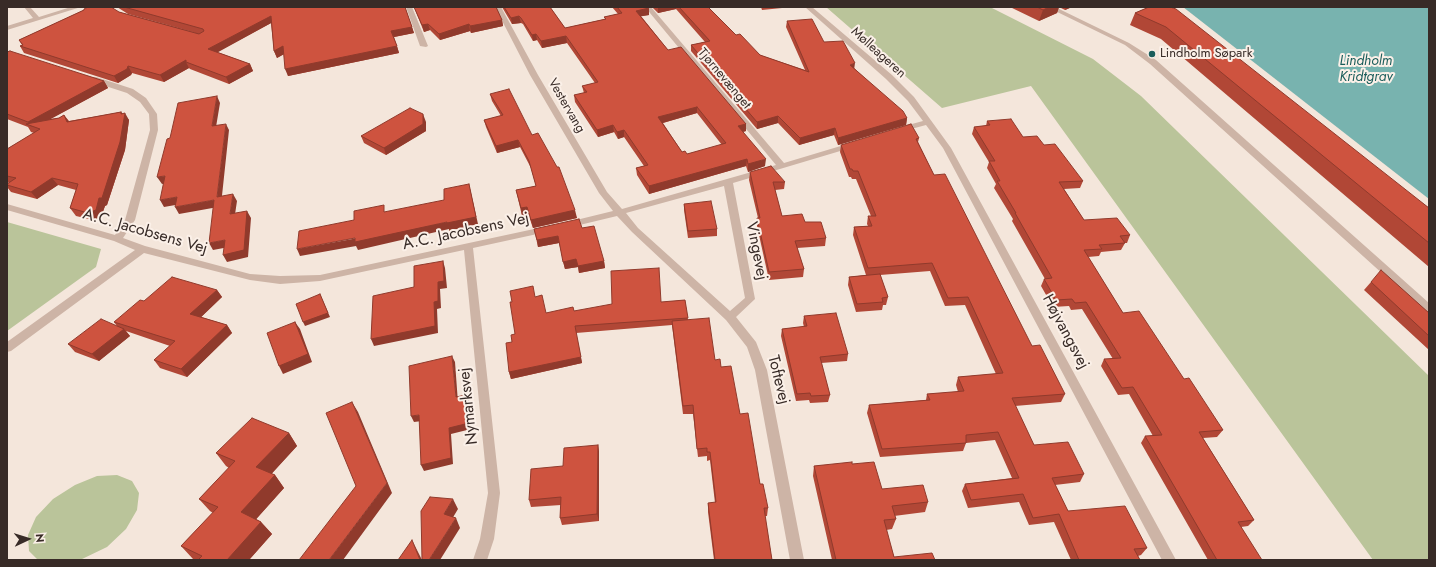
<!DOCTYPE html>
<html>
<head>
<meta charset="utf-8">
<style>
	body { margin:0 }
	#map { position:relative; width:1436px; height:567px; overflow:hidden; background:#f4e6db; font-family:Jost,sans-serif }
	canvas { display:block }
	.frame { position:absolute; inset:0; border:8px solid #382b27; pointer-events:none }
	.north { position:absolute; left:8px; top:519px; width:40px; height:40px; -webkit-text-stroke:3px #fbf0e8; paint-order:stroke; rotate:86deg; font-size:11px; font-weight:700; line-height:16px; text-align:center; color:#382b27 }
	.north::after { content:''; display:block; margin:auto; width:14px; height:18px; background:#382b27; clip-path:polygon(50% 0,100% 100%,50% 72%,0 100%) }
</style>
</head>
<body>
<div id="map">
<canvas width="1436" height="567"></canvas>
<div class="frame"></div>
<div class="north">N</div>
</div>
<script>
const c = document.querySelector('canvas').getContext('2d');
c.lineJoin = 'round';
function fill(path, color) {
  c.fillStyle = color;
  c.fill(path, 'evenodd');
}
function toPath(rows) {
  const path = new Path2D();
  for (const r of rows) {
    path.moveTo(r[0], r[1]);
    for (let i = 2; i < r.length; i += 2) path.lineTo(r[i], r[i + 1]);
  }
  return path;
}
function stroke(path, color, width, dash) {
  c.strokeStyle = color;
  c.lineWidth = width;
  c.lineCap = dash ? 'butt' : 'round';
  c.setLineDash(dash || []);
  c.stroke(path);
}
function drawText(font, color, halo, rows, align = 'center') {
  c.font = font + ' Jost,sans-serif';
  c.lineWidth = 4;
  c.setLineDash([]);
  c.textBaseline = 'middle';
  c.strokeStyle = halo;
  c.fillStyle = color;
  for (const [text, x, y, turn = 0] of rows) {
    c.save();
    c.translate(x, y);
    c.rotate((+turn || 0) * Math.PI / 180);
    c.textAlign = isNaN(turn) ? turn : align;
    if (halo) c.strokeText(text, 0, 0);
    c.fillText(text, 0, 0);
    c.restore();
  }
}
const green = toPath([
	[826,7,990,7,1093,59,1141,96,1429,376,1429,560,1373,560,1031,86,942,108],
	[7,222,101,249,96,267,7,331],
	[117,475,132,481,139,493,137,510,126,529,107,547,80,560,38,560,29,551,28,535,36,517,53,499,75,485,97,476]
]);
const water = toPath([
	[1183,7,1429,7,1429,199]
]);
const minor = toPath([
	[24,7,30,7,39,17,71,7,81,7,7,30,7,26,33,18,24,7],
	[406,7,412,7,428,46,426,47,420,46,406,7],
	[495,7,501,7,538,75,607,192,622,209,776,165,645,7,651,7,784,163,854,142,858,144,857,146,733,183,755,299,736,317,756,342,767,370,804,560,790,560,755,370,747,347,726,320,632,232,617,216,567,228,564,227,562,225,564,223,613,211,599,193,530,75,495,7],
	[724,186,745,298,730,311,638,228,626,213,724,186],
	[805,7,812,7,892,75,914,97,951,148,1176,560,1162,560,943,148,926,125,900,132,897,132,897,128,923,121,908,101,886,79,805,7],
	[1047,7,1055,7,1129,43,1156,60,1429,303,1429,313,1425,312,1150,64,1125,45,1047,7],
	[90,77,96,77,133,89,146,98,157,114,158,130,135,220,123,238,145,246,250,274,280,276,320,275,548,226,551,227,553,229,551,231,473,248,500,493,494,539,487,560,473,560,480,539,488,493,464,250,320,281,280,284,250,280,144,253,11,351,7,352,7,342,135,250,114,241,7,210,7,204,115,235,125,220,150,130,149,114,140,102,127,93,90,81,90,77]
]);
const wall = toPath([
	[117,7,405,7,414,33,394,37,399,53,288,76,284,54,277,58,274,51,271,23,217,52,250,64,253,71,229,84,190,69,189,68,164,82,132,73,131,75,118,83,24,53,20,46,22,45,19,40,84,10,119,12,200,34,128,14],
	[414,7,496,7,502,20,503,26,471,33,470,31,440,40,430,30,424,32],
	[502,7,550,7,565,28,605,19,604,17,618,14,612,7,648,7,649,15,641,16,668,50,746,124,746,131,743,132,765,166,748,172,746,166,649,194,637,175,636,168,644,166,624,137,618,139,614,132,598,137,575,102,574,95,584,93,582,86,595,83,567,43,542,48,537,40,533,41,523,24,521,23,512,24],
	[697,113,722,145,687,154,682,152,663,123],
	[652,7,708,7,736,35,760,55,805,70,786,27,787,21,824,42,854,68,907,118,906,125,838,145,834,135,799,145,778,123,757,129,691,51,691,45,705,42,676,9,658,13],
	[761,7,782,7,782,8,762,10],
	[1010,7,1072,7,1065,10,1059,7,1057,13,1039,21],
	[1149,7,1429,208,1429,267,1161,39,1130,25,1135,13],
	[7,52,104,81,108,88,50,119,59,118,64,115,69,121,121,112,129,120,125,150,107,205,105,206,101,217,93,220,76,216,70,208,76,190,58,185,37,199,11,192,7,187,7,184,9,182,7,182,7,149,34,133,31,132,28,127,7,119],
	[490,94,532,135,577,218,533,228,528,214,522,216,516,190,536,186,531,168,520,147,497,153,486,127,484,120,501,116,492,101],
	[987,121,1023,137,1044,145,1083,181,1080,188,1064,189,1084,220,1130,235,1127,243,1125,243,1121,250,1101,252,1099,256,1088,257,1123,313,1184,379,1223,430,1217,437,1203,438,1254,520,1248,526,1241,527,1261,560,1208,560,1141,443,1145,436,1153,436,1129,394,1118,395,1101,366,1104,359,1113,359,1082,309,1071,310,1069,306,1053,307,1041,286,1044,279,1045,279,1012,221,1013,219,994,188,996,184,987,168,989,162,972,134,974,127,986,126],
	[426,122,426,131,386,155,364,143,361,136],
	[919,138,918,142,934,175,1032,346,1065,394,1061,402,1015,406,1034,445,1084,474,1080,482,1055,485,1068,511,1147,548,1141,555,1138,556,1140,560,1071,560,1054,522,1029,525,1019,502,968,508,962,491,965,484,1012,478,995,440,966,443,963,451,880,457,867,413,869,405,926,400,927,394,958,392,956,385,958,377,996,374,965,305,945,306,930,271,880,275,888,297,886,305,883,305,882,310,856,312,848,285,849,277,866,275,853,235,854,227,868,226,867,224,868,216,871,216,856,179,852,179,851,177,849,177,840,152,841,145],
	[750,172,785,182,784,189,775,190,782,216,805,222,826,238,825,246,797,248,804,269,803,277,769,280,757,226,757,218,758,218,749,180],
	[684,204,717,229,717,236,688,238,684,210],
	[582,228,604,261,605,268,579,273,578,267,565,269,559,243,538,247,534,229],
	[1371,282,1429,313,1429,350,1364,290],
	[217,290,222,297,201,317,227,325,232,333,187,377,160,368,154,360,170,346,126,331,130,336,99,361,75,352,68,344,117,326,114,322,144,301],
	[685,300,688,320,715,360,721,367,740,414,760,484,768,508,767,516,765,516,772,560,714,560,708,512,708,503,715,503,710,460,707,461,707,456,698,457,693,414,683,414,672,325,576,333,582,363,511,379,509,372,512,342,515,334,546,313,574,311],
	[804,316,848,354,847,361,821,363,830,395,828,402,810,403,809,400,796,401,781,336,782,329,804,327,803,323],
	[289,433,297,446,271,474,275,475,284,488,256,519,261,522,272,534,249,560,196,560,193,559,181,546,213,513,210,511,199,499,229,468,226,466,216,453],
	[598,445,599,452,599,521,562,525,560,518,561,505,531,507,529,500,563,466],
	[852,464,882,489,928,502,925,512,894,516,896,519,892,529,886,530,894,557,935,560,832,560,813,476,814,466]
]);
const shadedWall = toPath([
	[658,7,676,7,676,9,658,13],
	[1049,7,1059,7,1057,13,1039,21,1043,10],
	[1066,7,1072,7,1065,10],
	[649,8,649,15,637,17,636,11],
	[271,16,273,22,211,56,208,49],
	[519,16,521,23,512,24,511,18],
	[502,20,503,26,471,33,470,26],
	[428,24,430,30,424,32,422,25],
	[469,24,470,31,440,40,439,34],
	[412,27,414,33,394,37,391,31],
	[536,34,537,40,533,41,532,35],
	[566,36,567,43,542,48,541,41],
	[283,46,286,53,277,58,274,51],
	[397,46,399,53,288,76,285,69],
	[186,60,186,62,189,68,164,82,160,75],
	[855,63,854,70,850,65],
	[250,64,253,71,229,84,226,77],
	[128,66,132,73,131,75,118,83,114,76],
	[104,81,108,88,36,127,30,126,28,122],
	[217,96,220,103,215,133,212,126],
	[697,107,697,113,659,124,658,117],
	[121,112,124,117,125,113,129,120,125,150,107,205,105,206,101,217,93,220,88,213,99,198],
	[423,114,426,122,426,131,386,155,384,148],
	[64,115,69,122,67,122],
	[778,116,778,123,757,129,757,122],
	[907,118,906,125,838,145,838,138],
	[226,124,229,130,221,205,217,197],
	[746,124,746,131,738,133,738,126],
	[613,125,614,132,598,137,597,130],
	[835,128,834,135,799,145,800,138],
	[624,130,624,137,618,139,617,132],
	[518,140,520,147,497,153,496,146],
	[747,159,746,166,649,194,649,186],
	[766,159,765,166,748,172,748,164],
	[165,176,170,183,162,184,157,177],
	[52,178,58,185,37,199,31,192],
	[469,184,478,224,449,231,449,229,358,250,356,246,300,256,297,249,447,222],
	[233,194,237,201,234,221,230,214],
	[177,197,181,204,164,207,160,200],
	[214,200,218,207,179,214,175,207],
	[527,207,528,214,522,216,521,208],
	[575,210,577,218,533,228,531,220],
	[247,211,251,218,248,257,227,262,223,255],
	[558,236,559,243,538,247,537,240],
	[225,240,229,247,213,250,209,243],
	[576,259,578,267,565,269,563,262],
	[443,261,445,268,447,288,440,289,441,308,437,309,438,333,374,346,371,339,434,302,438,282],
	[604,261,605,268,579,273,578,266],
	[217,290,222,297,196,322,190,314],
	[320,294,330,317,305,326,303,322],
	[295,322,300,329,312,362,283,374,279,366],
	[227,325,232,333,187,377,181,369],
	[124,329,130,336,99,361,92,354],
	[452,356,455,362,458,403,456,397],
	[581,357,582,363,511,379,509,372],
	[466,395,469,401,471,429,451,434,453,464,424,471,421,465],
	[352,402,358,412,392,493,343,560,329,560,387,483],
	[419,415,422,421,414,422,411,416],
	[289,433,297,446,266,480,256,467],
	[598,445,599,452,599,521,597,514],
	[275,475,284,488,251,525,241,512],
	[453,499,458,509,449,524,444,514],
	[456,518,460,528,440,560,429,560],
	[261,522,272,534,249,560,227,560],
	[412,540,422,560,420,560]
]);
const building = toPath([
	[88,7,111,7,119,12,199,34,204,31,203,29,124,7,405,7,412,27,391,31,397,46,285,69,283,46,274,51,271,16,208,49,250,64,226,77,186,62,186,60,160,75,128,66,127,69,114,76,20,46,23,45,19,40,84,10,84,9,88,7],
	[414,7,496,7,502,20,470,26,469,24,439,34,428,24,422,25,414,7],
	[504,7,550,7,565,28,606,19,604,17,622,13,617,7,648,7,649,8,636,11,668,50,681,47,746,124,738,126,766,159,748,164,747,159,649,186,636,168,648,165,624,130,617,132,613,125,597,130,574,95,587,92,582,86,598,82,566,36,541,41,536,34,532,35,521,18,519,16,511,18,504,7],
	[697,107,726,143,687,154,685,151,682,152,658,117,697,107],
	[679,7,708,7,736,35,740,34,760,55,809,72,787,21,812,19,824,42,843,41,855,63,850,65,903,111,907,118,838,138,835,128,800,138,778,116,757,122,691,45,710,41,679,7],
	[1037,7,1049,7,1043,10,1037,7],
	[1149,7,1170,7,1176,9,1429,208,1429,243,1166,27,1135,13,1149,7],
	[10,51,104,81,28,122,7,114,7,52,10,51],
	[509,89,532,135,538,133,557,167,559,167,575,210,531,220,527,207,521,208,516,190,536,186,529,161,518,140,496,146,484,120,503,115,490,94,509,89],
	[217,96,212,126,226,124,217,197,233,194,230,214,247,211,244,250,223,255,225,240,209,243,214,200,175,207,177,197,160,200,165,176,157,177,167,139,170,138,178,103,217,96],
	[410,108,423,114,423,124,384,148,361,136,410,108],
	[121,112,121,114,125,113,120,142,102,198,99,198,96,210,88,213,70,208,78,184,52,178,31,192,7,185,7,184,16,178,7,176,7,149,40,129,26,124,59,118,64,115,67,122,121,112],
	[1011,119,1023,137,1037,136,1044,145,1055,144,1083,181,1059,182,1084,220,1117,218,1130,235,1120,236,1125,243,1099,245,1102,249,1084,250,1123,313,1139,311,1184,379,1189,378,1223,430,1199,432,1254,520,1238,522,1262,560,1217,560,1145,436,1162,435,1133,387,1122,388,1104,359,1121,358,1086,302,1075,303,1072,299,1056,300,1044,279,1052,278,1015,213,1016,213,997,181,1000,181,989,161,995,161,974,127,990,125,987,121,1011,119],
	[911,124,919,138,916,139,934,175,945,174,1032,346,1040,345,1065,394,1012,398,1034,445,1068,442,1084,474,1052,478,1068,511,1125,506,1147,548,1134,549,1140,560,1079,560,1059,514,1033,518,1023,494,971,500,965,484,1019,478,998,432,966,435,966,443,882,449,869,405,930,400,927,394,964,391,958,377,1003,373,968,297,948,298,932,263,868,268,854,227,872,226,868,216,876,216,858,171,853,171,852,169,850,169,841,145,911,124],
	[771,166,785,182,773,182,782,216,802,214,805,222,821,222,826,238,795,241,804,269,769,272,757,218,760,218,750,172,771,166],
	[469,184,476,217,447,223,447,222,355,242,355,238,297,249,299,231,354,220,354,211,384,205,384,212,444,200,444,189,469,184],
	[711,201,717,229,688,231,684,204,711,201],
	[579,219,582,228,594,226,604,261,578,266,576,259,563,262,558,236,537,240,534,229,579,219],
	[443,261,444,281,438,282,438,301,434,302,435,326,371,339,373,296,414,287,414,266,443,261],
	[659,268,661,302,685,300,688,318,575,326,581,357,509,372,506,343,512,342,511,335,515,334,510,302,512,302,510,291,533,286,535,297,542,295,546,313,573,307,574,311,612,304,611,271,659,268],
	[1381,270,1429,313,1429,336,1371,282,1381,270],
	[880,274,888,297,882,298,883,302,857,304,849,277,880,274],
	[172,277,217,290,190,314,227,325,181,369,154,360,175,341,114,322,140,300,144,301,172,277],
	[320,294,328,313,303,322,296,304,320,294],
	[836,313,848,354,820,357,830,395,811,396,810,393,797,394,782,329,807,326,804,316,836,313],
	[709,318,715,360,720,359,721,367,731,366,740,414,748,413,760,484,763,484,768,508,764,508,772,560,715,560,708,503,716,502,710,452,707,452,707,448,697,449,693,405,683,406,672,321,709,318],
	[101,319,124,329,92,354,68,344,101,319],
	[295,322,308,354,279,366,267,333,295,322],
	[452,356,456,397,466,395,469,423,449,428,451,458,421,465,419,415,411,416,409,366,452,356],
	[352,402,387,483,329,560,299,560,356,486,326,413,352,402],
	[252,418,289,433,256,467,275,475,241,512,261,522,227,560,198,560,202,556,181,546,218,507,199,499,235,461,216,453,252,418],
	[598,445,597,514,560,518,561,497,529,500,531,469,563,466,564,448,598,445],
	[852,462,852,464,874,462,882,489,923,485,928,502,892,506,896,519,884,520,894,557,932,553,935,560,836,560,814,466,852,462],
	[430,497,453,499,444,514,456,518,429,560,422,560,421,511,430,497],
	[412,540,420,560,398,560,412,540]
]);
const markers = [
	[1152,54,4,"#1a5d5b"]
];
const farStreetnames = [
	["Mølleageren",878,53,42],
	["Tjørnevænget",724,79,50],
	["Vestervang",566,106,60]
];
const farPoinames = [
	["Lindholm Søpark",1160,54]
];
const farWaternames = [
	["Lindholm",1366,62],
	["Kridtgrav",1366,78]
];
const streetNames = [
	["A.C. Jacobsens Vej",145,232,16],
	["A.C. Jacobsens Vej",466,232,-12],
	["Vingevej",756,251,79],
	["Højvangsvej",1065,332,62],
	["Toftevej",778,380,76],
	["Nymarksvej",469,406,-96]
];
fill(green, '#bac49a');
fill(water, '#78b3af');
fill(minor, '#cdb4a6');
fill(wall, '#b14736');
fill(shadedWall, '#903a2c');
fill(building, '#ce533f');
stroke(building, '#903a2c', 1);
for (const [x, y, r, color] of markers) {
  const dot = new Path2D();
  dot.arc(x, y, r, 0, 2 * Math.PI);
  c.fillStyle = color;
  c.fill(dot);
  stroke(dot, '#fbf0e8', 1.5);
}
drawText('13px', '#382b27', '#fbf0e8', farStreetnames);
drawText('13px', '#382b27', '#fbf0e8', farPoinames, 'left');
drawText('italic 14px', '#1a5d5b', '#fbf0e8', farWaternames);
drawText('16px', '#382b27', '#fbf0e8', streetNames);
</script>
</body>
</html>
